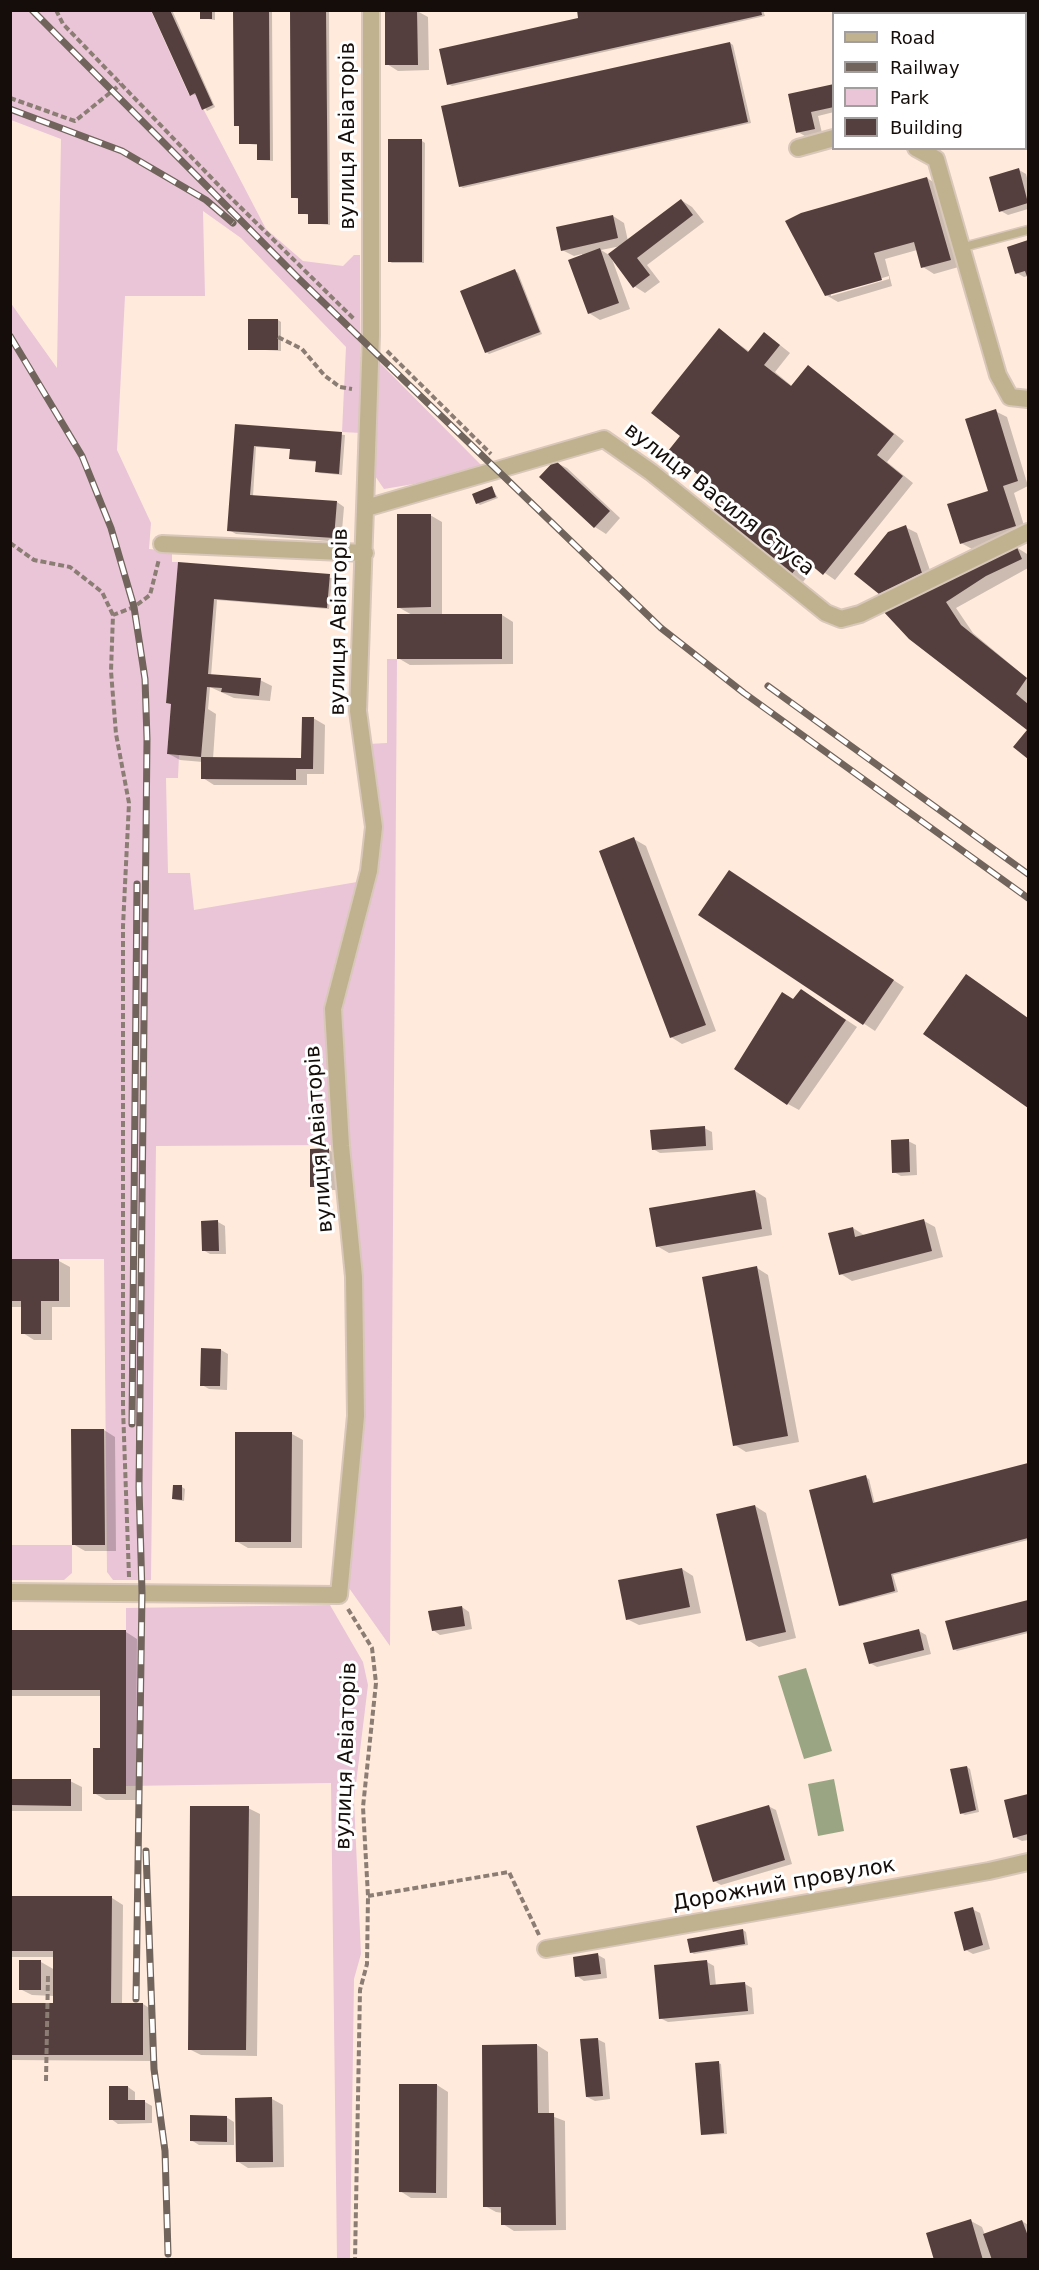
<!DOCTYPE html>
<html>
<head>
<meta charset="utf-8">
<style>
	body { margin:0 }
	#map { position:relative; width:1039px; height:2270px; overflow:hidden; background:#ffeadc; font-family:"DejaVu Sans",sans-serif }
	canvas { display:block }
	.frame { position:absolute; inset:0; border:12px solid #140d09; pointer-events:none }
	.legend { position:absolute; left:832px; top:12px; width:195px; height:138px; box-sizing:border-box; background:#fff; border:2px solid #a19e9d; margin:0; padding:8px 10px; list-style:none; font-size:18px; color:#140d09 }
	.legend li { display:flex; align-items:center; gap:12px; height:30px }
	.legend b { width:30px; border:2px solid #a19e9d }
</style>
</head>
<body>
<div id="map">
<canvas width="1039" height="2270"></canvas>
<div class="frame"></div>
<ul class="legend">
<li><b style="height:8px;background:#c0b28f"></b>Road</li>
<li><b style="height:8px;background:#71645c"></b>Railway</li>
<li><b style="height:16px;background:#eac5d7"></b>Park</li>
<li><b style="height:16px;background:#543f3e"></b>Building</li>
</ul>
</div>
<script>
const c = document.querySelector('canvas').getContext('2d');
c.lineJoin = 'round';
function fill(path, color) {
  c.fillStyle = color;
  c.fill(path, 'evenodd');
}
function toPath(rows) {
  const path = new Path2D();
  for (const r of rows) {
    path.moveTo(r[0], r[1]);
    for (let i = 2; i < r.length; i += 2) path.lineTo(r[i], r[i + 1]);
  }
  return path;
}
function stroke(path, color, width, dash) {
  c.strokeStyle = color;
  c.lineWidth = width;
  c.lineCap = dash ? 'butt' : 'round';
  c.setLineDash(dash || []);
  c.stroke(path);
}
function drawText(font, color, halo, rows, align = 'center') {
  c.font = font + ' "DejaVu Sans",sans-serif';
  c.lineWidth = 6;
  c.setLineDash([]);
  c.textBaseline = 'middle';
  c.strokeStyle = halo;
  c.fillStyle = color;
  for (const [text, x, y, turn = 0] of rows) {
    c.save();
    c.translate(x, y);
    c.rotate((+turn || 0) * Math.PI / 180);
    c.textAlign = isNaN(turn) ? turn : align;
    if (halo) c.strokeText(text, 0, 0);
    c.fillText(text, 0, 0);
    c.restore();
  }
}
const green = toPath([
	[11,11,151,11,189,95,195,93,266,229,303,261,343,266,354,255,360,255,361,433,342,432,346,347,241,238,203,211,205,296,125,296,117,450,151,523,149,549,172,551,172,562,178,562,166,703,171,704,167,754,179,755,178,778,166,778,168,873,190,873,194,910,357,882,326,1006,334,1145,156,1146,151,1580,113,1580,107,1572,104,1259,11,1259,10,302,57,368,61,139,11,120],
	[375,358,484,468,449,478,384,489,375,476],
	[387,659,397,659,390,1646,349,1588,365,1419,362,1276,348,1146,340,1009,377,874,382,825,368,744,387,743],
	[11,1545,72,1545,72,1573,64,1580,11,1580],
	[330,1605,363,1662,368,1685,354,1800,361,1954,354,1979,350,2259,337,2259,331,1783,126,1786,126,1608]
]);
const water = toPath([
	[806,1668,832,1751,804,1759,778,1676],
	[834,1779,844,1831,818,1836,808,1784]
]);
const shadow = toPath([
	[153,10,172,10,215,107,207,111,197,95,191,94],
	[201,10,215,10,215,20,202,18],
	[234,10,272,10,273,161,259,160,258,145,241,143,241,127,235,125],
	[291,10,329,10,330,225,310,223,310,215,300,213,299,199,292,197],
	[403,10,428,10,417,11,428,17,429,70,398,71,387,64],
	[578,10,763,10,765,16,452,86,448,84,580,19],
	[730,43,733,45,751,123,463,188,460,186],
	[834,86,834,112,818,116,822,133,805,136,798,132,789,96],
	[422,141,425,143,424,263,392,263,389,261],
	[1019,170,1026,174,1028,182,1028,209,1008,215,1001,211],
	[927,178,938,185,962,266,934,274,923,267,917,250,885,259,892,286,838,302,826,295],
	[889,276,889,279,831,296,831,293],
	[681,200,692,207,704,222,647,265,660,282,645,293,634,286,612,259,630,309,600,320,589,313,582,254,574,256,562,250,613,216,624,223,628,241],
	[621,246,609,255,601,250],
	[1028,242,1028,276,1024,277,1017,273,1009,248],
	[515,271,518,273,542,334,489,354,486,352],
	[278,320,281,322,281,351,249,349],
	[719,330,750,352,764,334,775,341,790,353,775,372,793,387,809,367,904,441,887,462,913,483,835,580,815,566,803,582,791,575,682,436],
	[995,411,1007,417,1028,486,1014,493,1026,532,972,549,961,543,990,492],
	[237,425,345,435,342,475,320,473,317,472,317,462,294,460,290,459,291,449,256,447,253,496,337,502,344,507,341,542,236,534,229,530],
	[555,462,567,468,620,518,606,534,595,527,541,477],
	[492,488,498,498,480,505,477,503],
	[430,515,442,522,442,616,502,615,513,622,513,664,410,665,398,658,414,616,398,607],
	[905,527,917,533,933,579,891,599,879,593],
	[1016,547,1027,554,1028,568,956,608,973,633,1028,679,1028,730,910,638,885,610],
	[179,564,332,578,329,609,217,600,211,676,260,680,272,686,270,701,234,698,210,687,208,709,216,714,213,759,303,759,313,718,325,725,324,774,307,774,307,785,214,785,203,778,203,762,180,760,169,754,173,704,168,702],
	[634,839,646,846,716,1031,682,1044,671,1037],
	[730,872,904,987,875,1031,701,915],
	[977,983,1028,1019,1028,1106,925,1034],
	[783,994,795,1000,812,997,857,1027,799,1110,788,1104,757,1032],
	[704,1128,712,1132,713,1150,660,1153,653,1149],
	[908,1141,916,1145,917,1175,901,1176,894,1172],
	[312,1150,329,1150,336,1154,336,1190,319,1190,312,1186],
	[755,1191,766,1198,772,1235,669,1253,657,1246],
	[924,1221,935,1227,943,1257,852,1281,841,1274,853,1228,864,1235],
	[203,1222,218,1222,225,1226,226,1254,210,1254,203,1250],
	[10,1260,59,1261,70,1267,70,1307,52,1307,52,1340,34,1340,23,1333,23,1307,10,1307],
	[757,1268,768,1275,799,1442,746,1452,735,1445],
	[221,1350,228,1354,227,1390,209,1389,202,1385],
	[104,1430,115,1437,116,1551,85,1551,73,1544],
	[292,1434,303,1440,302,1548,248,1548,236,1541],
	[1028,1465,1028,1540,893,1575,898,1592,843,1606,840,1605,865,1477,869,1479,875,1504],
	[182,1487,185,1489,184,1501,177,1500,174,1499],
	[755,1506,766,1513,796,1638,759,1647,748,1640],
	[682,1569,693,1576,701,1613,639,1625,627,1619],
	[1028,1602,1028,1633,957,1651,954,1649,947,1622],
	[462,1607,469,1612,472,1629,440,1635,433,1630],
	[919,1631,926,1635,931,1654,877,1667,870,1663],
	[10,1632,126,1632,137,1639,136,1800,106,1800,94,1793,101,1749,101,1696,10,1696],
	[967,1767,970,1769,979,1812,965,1815,961,1813],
	[10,1780,70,1781,82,1787,82,1811,10,1811],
	[1028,1796,1028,1840,1022,1841,1014,1837,1006,1801],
	[768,1806,776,1810,792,1864,721,1885,714,1881],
	[248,1808,260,1814,257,2056,201,2055,189,2049],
	[10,1898,112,1898,123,1905,122,2004,143,2004,154,2011,154,2061,10,2060,10,2004,55,2004,55,1996,32,1995,20,1989,41,1962,55,1970,55,1957,10,1957],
	[972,1909,980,1913,990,1949,973,1954,966,1950],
	[743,1930,746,1932,748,1945,694,1954,691,1952],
	[598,1955,605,1959,607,1978,584,1981,577,1976],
	[707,1962,714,1966,716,1986,745,1984,752,1988,754,2014,668,2022,660,2018],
	[597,2039,605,2043,610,2099,595,2101,587,2097],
	[537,2045,548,2052,549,2115,565,2121,566,2230,514,2231,503,2224,503,2213,496,2212,485,2206],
	[718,2063,721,2064,727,2134,705,2135,702,2134],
	[437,2085,448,2092,447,2198,411,2198,400,2191],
	[128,2087,135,2092,135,2102,145,2102,152,2106,152,2123,118,2124,111,2119],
	[272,2099,283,2105,284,2167,248,2168,237,2161],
	[226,2117,234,2122,234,2145,199,2145,191,2140],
	[971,2221,982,2227,985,2235,1022,2221,1028,2225,1028,2260,935,2260]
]);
const building = toPath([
	[151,10,170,10,213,105,202,110,195,93,190,96],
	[200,10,212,10,212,19,200,19],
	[233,10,269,10,270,160,257,160,257,144,239,144,239,126,234,126],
	[290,10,326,10,328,224,308,224,308,214,298,214,298,198,291,198],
	[385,10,417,10,418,65,385,65],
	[577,10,761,10,762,15,447,85,439,49,578,18],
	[866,10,895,10,896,14,867,14],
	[730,42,748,122,459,187,441,106],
	[834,84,834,107,811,112,815,129,796,133,788,94],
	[388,139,422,139,422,262,388,262],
	[1019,168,1028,203,999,212,989,177],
	[927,177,951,260,921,268,914,242,874,253,882,280,825,296,785,221,801,213],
	[681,199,693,215,637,258,650,275,633,288,608,254],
	[613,215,618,238,561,251,556,227],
	[1028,240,1028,279,1025,271,1015,274,1007,247],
	[600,248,619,303,588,314,568,260],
	[515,269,540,332,485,353,460,291],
	[248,319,278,319,278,350,248,350],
	[719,328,748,352,764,332,780,345,764,365,791,386,808,365,894,434,877,455,903,476,823,575,804,559,790,576,711,513,725,496,668,451,680,436,651,413],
	[996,409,1018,481,1003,486,1016,526,960,544,947,504,988,491,965,419],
	[235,424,342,432,339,474,315,472,316,461,289,459,290,449,254,446,250,495,337,501,334,538,227,531],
	[555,460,610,511,594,528,539,477],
	[492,486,496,497,476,504,472,494],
	[397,514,431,514,431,607,397,608],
	[906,525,922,573,879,594,854,574,888,532],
	[1016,545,1022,559,986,576,946,602,961,625,1027,678,1016,694,1028,704,1027,730,909,639,882,610],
	[178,562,330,574,327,608,214,599,208,674,261,678,259,696,221,692,222,688,207,687,201,757,167,754,171,704,166,703],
	[397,614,502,614,502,659,397,659],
	[302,717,314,717,313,769,296,769,296,780,201,779,201,757,301,758],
	[1027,730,1028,732,1028,759,1013,747],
	[634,837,706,1025,670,1038,599,851],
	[729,870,894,980,863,1025,698,915],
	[966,974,1028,1018,1028,1108,923,1034],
	[801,989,846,1020,787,1105,734,1069,782,992,793,999],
	[705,1126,706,1146,652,1150,650,1130],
	[909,1139,910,1172,892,1173,891,1140],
	[329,1148,329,1187,310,1187,310,1149],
	[755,1190,762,1229,656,1247,649,1208],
	[924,1219,932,1251,839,1275,828,1233,853,1227,855,1237],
	[218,1220,219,1251,202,1251,201,1221],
	[10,1259,59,1259,59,1301,41,1301,41,1334,21,1334,21,1301,10,1301],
	[757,1266,788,1436,733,1446,702,1277],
	[201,1348,221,1349,220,1386,200,1386],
	[71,1429,104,1429,105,1545,72,1545],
	[235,1432,292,1432,291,1542,235,1542],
	[1028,1463,1028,1538,891,1574,895,1591,839,1606,809,1490,866,1475,873,1503],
	[173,1485,182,1485,182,1500,172,1499],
	[755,1505,786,1632,746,1641,716,1514],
	[682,1568,690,1607,626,1620,618,1580],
	[1028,1600,1028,1631,953,1650,945,1621],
	[462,1606,465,1626,432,1631,428,1611],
	[919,1629,924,1650,869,1664,863,1643],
	[10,1630,126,1630,126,1794,93,1794,93,1748,100,1748,100,1690,10,1690],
	[967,1766,976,1810,960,1814,950,1769],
	[10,1779,71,1779,71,1806,10,1805],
	[1028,1794,1028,1834,1013,1838,1004,1800],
	[769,1805,785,1860,713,1882,696,1826],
	[190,1806,249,1806,246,2050,188,2050],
	[10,1896,112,1896,111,2003,143,2003,143,2055,10,2055,10,2003,53,2003,53,1951,10,1951],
	[973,1907,983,1945,964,1951,954,1912],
	[743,1929,745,1944,690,1953,687,1939],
	[598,1953,601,1974,575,1977,573,1957],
	[19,1960,41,1960,41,1990,19,1990],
	[707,1960,710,1985,745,1982,748,2011,659,2019,654,1965],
	[598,2038,603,2096,586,2097,580,2039],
	[537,2044,538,2113,554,2113,556,2225,501,2225,501,2207,483,2207,482,2045],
	[719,2061,724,2133,701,2135,695,2063],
	[399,2084,437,2084,436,2193,399,2192],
	[109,2086,128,2086,128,2100,145,2100,145,2120,109,2120],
	[272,2097,273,2162,236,2162,235,2098],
	[190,2115,227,2116,227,2142,190,2141],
	[971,2219,983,2260,934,2260,926,2233],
	[1022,2220,1028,2236,1028,2260,992,2260,983,2234]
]);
const path = toPath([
	[56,10,63,24,228,195,354,319],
	[10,98,75,121,121,84],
	[278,337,302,349,325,376,340,387,352,389],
	[387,351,491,454],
	[10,543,34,560,70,567,102,592,113,615],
	[129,1577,123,1408,123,926,129,803,116,734,111,671,113,615,134,607,150,595,159,559],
	[348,1609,372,1648,376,1683,363,1807,368,1896,367,1964,360,1990,355,2260],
	[368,1896,509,1872,539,1935],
	[46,2081,48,1975]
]);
const service = toPath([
	[960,248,1028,230]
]);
const minor = toPath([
	[798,148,834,138],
	[916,148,936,159,998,375,1010,397,1028,399],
	[366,508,604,439,651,472,826,613,841,619,860,614,1028,532],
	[162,544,365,553],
	[10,1592,339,1595,356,1416,354,1277,341,1146,333,1009,369,871,374,827,358,711,371,335,371,10],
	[546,1949,989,1871,1028,1862]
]);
const rail = toPath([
	[32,10,297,277,661,628,744,693,1028,898],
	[10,109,122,151,206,200,233,223],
	[10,336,82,456,111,528,134,607,145,679,147,739,139,1487,142,1593,136,1999],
	[768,686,1028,874],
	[132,1424,137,884],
	[146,1851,154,2069,165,2151,168,2254]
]);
const streetNames = [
	["вулиця Авіаторів",349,136,-90],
	["вулиця Василя Стуса",719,500,38],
	["вулиця Авіаторів",340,622,-89],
	["вулиця Авіаторів",320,1139,-94],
	["вулиця Авіаторів",347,1756,-88],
	["Дорожний провулок",784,1885,-10]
];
fill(green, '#eac5d7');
fill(water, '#9aa683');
fill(shadow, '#0003');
fill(building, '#543f3e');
stroke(service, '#d9c7ba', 11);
stroke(minor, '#d9c7ba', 20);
stroke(path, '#8b7d74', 4, [6, 3]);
stroke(service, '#c0b28f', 8);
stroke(minor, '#c0b28f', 16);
stroke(rail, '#71645c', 7);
stroke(rail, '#fff', 4.5, [14]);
drawText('21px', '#140d09', '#fff', streetNames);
</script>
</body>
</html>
